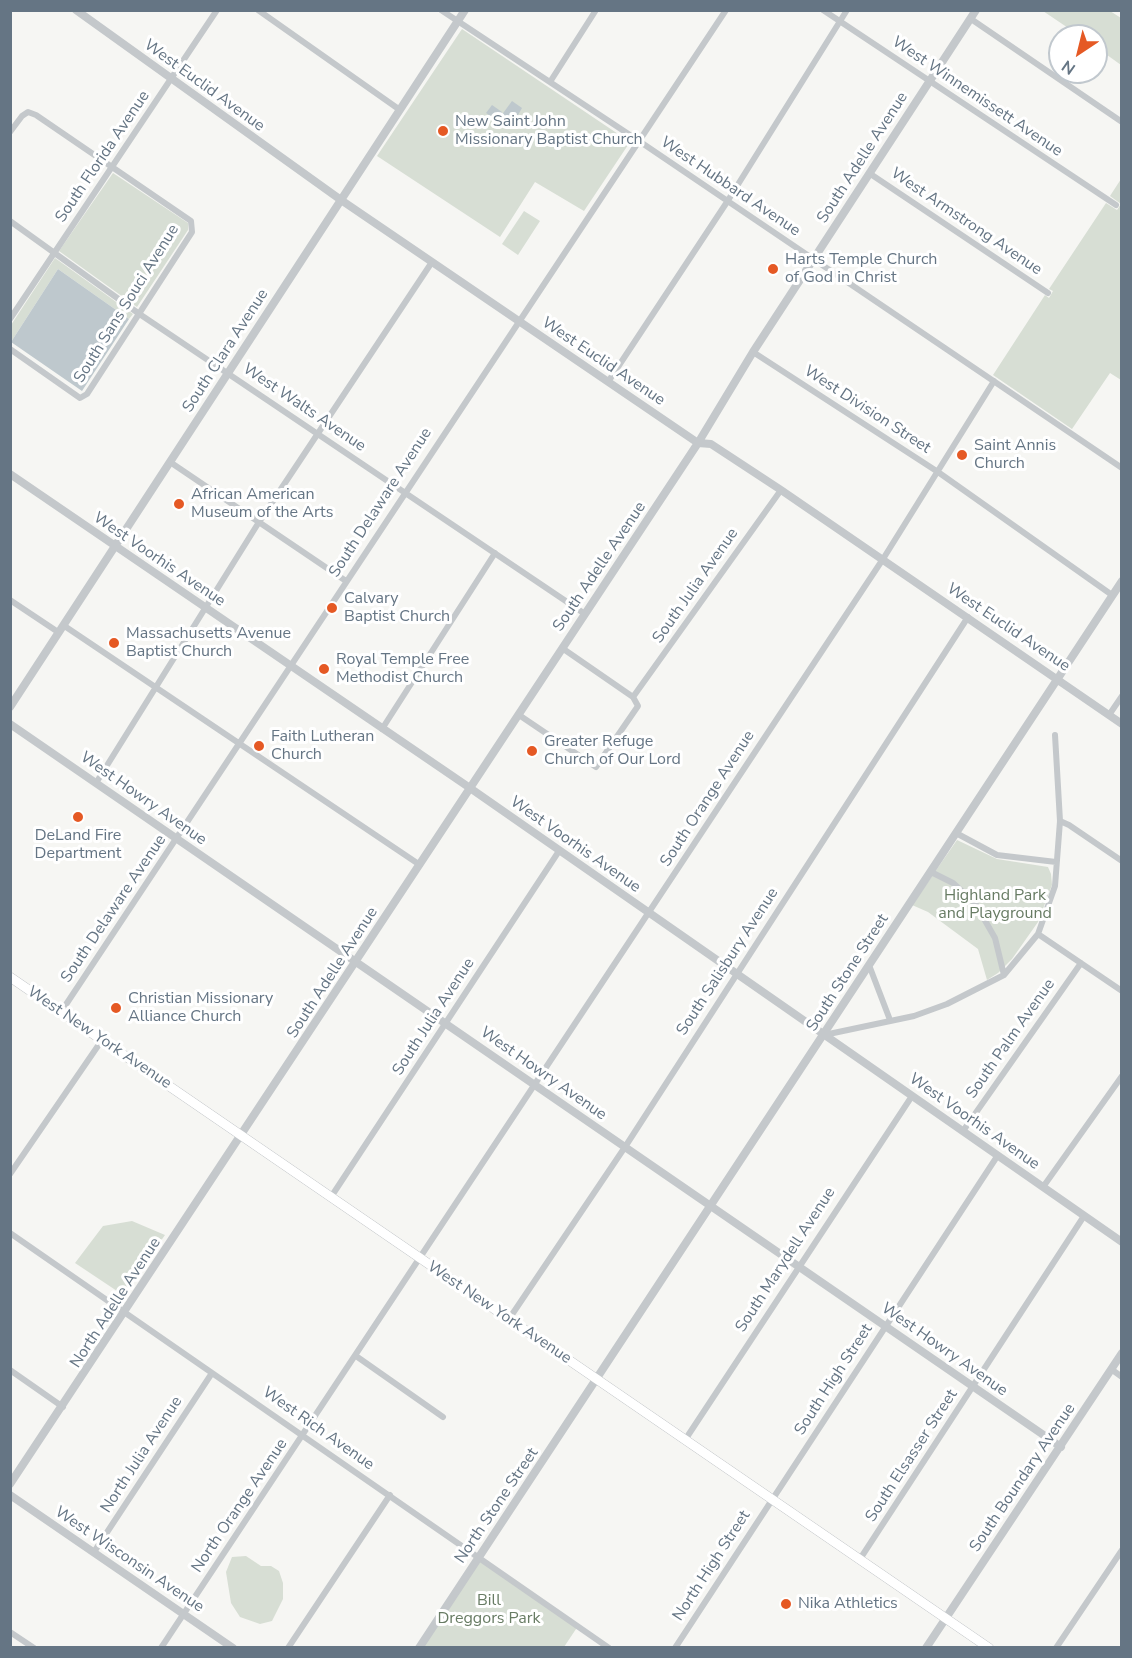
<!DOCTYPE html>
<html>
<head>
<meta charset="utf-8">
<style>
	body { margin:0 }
	#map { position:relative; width:1132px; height:1658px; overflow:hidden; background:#f6f6f3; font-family:"Nunito Sans",sans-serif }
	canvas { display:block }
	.frame { position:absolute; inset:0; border:12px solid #657584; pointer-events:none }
	.north { position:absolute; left:1048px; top:24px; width:60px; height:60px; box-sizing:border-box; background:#fff; border:2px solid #c1c8ce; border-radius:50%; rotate:215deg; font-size:16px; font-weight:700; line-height:24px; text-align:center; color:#657584 }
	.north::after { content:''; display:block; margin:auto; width:21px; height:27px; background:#e55924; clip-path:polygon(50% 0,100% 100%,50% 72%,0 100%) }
</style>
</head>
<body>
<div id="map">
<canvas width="1132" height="1658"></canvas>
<div class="frame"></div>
<div class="north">N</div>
</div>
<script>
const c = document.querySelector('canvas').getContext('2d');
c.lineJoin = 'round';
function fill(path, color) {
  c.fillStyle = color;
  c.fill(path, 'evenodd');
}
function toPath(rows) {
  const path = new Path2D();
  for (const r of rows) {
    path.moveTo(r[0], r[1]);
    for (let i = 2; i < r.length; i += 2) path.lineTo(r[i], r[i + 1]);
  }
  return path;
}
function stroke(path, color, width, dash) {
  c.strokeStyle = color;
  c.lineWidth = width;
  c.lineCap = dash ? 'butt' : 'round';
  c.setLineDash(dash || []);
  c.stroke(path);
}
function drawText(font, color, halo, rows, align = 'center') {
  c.font = font + ' "Nunito Sans",sans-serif';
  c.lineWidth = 6;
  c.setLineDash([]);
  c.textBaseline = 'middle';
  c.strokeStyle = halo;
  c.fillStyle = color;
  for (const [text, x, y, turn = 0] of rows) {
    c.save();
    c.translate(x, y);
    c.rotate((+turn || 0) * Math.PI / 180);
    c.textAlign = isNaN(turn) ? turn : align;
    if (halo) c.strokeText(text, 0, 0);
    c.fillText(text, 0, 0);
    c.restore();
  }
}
const green = toPath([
	[1043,11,1110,11,1121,18,1121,65,1096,47,1096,36,1080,36],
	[462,29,630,142,584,211,535,182,500,237,377,156],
	[113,173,188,223,188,230,137,307,59,251],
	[1121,179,1121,380,1110,373,1072,429,993,375,1045,295,1049,298,1053,291,1049,289,1106,203,1117,210,1121,204,1110,196],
	[524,211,540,221,518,255,502,244],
	[55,258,133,314,129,319,58,269,11,342,11,325],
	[957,840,997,859,1048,867,1051,874,1052,885,1038,922,1012,959,998,973,987,980,978,949,928,912,912,905],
	[132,1221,165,1235,123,1295,75,1263,103,1226],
	[246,1556,261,1566,271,1566,279,1571,283,1583,283,1599,272,1621,260,1624,240,1617,231,1603,226,1572,232,1557],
	[480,1558,578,1626,564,1647,419,1648]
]);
const water = toPath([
	[512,101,522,108,510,129,486,113,492,105,502,112,501,116],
	[58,269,129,319,82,391,11,342]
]);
const minor = toPath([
	[258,10,400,110],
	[441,10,639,141,1122,468],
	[823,10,1116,205],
	[971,19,1122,122],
	[550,82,596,10],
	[10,132,22,116,28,112,36,115,191,221,192,232,87,394,80,398,10,349],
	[869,173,1048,293],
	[10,221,138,313,585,614],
	[10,319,217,10],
	[753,352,938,472,1112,595],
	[608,382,727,202,847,10],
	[170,462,346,581],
	[10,600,58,632],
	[63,625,420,865],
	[633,697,781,490],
	[519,715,596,767,638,706,633,697,562,648],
	[1109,715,1122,696],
	[382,729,495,553],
	[96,783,259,522,432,262],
	[1060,821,1069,825,1122,861],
	[956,833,997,855,1056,862],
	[931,872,953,883,975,903,995,938,1004,975],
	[1038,934,1122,991],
	[869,965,890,1020],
	[61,1012,726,10],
	[824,1035,914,1016,947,1004,1004,975,1038,934,1055,886,1060,821,1055,735],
	[963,1131,1081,963],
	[10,1174,102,1040],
	[1043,1187,1122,1076],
	[331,1197,559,851],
	[10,1233,609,1648],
	[509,1319,625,1147,968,617],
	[356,1356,443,1417],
	[1111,1369,1122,1377],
	[10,1370,63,1407],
	[685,1440,912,1096],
	[94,1552,212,1373],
	[860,1559,1084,1216],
	[10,1632,34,1648],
	[161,1648,883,559,994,381],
	[288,1648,390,1495],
	[675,1648,998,1155],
	[1056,1648,1122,1550]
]);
const tertiary = toPath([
	[76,10,341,200,698,443,711,444,781,490,1122,724],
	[10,474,470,788,1122,1242],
	[10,707,465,10],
	[10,724,1061,1447],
	[10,1484,698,443,753,352,976,10],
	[10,1495,233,1648],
	[419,1648,1122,581],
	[926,1648,1122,1353]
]);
const primary = toPath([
	[10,977,989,1648]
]);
const markers = [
	[443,131,6,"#e55924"],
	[773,269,6,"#e55924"],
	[962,455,6,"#e55924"],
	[179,504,6,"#e55924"],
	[332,608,6,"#e55924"],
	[114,643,6,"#e55924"],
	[324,669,6,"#e55924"],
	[259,746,6,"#e55924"],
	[532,751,6,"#e55924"],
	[78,817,6,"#e55924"],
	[116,1008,6,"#e55924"],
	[786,1604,6,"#e55924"]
];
const streetNames = [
	["West Euclid Avenue",204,86,36],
	["West Winnemissett Avenue",977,97,34],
	["South Florida Avenue",103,157,-56],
	["South Adelle Avenue",863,158,-57],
	["West Hubbard Avenue",730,187,34],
	["West Armstrong Avenue",966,222,34],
	["South Sans Souci Avenue",127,304,-58],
	["South Clara Avenue",226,351,-57],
	["West Euclid Avenue",603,362,34],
	["West Walts Avenue",304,408,34],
	["West Division Street",867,410,33],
	["South Delaware Avenue",381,503,-57],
	["West Voorhis Avenue",159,560,34],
	["South Adelle Avenue",600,567,-56],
	["South Julia Avenue",696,586,-55],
	["West Euclid Avenue",1008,628,34],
	["West Howry Avenue",143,799,35],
	["South Orange Avenue",708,799,-57],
	["West Voorhis Avenue",575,845,35],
	["South Delaware Avenue",114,909,-56],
	["South Salisbury Avenue",728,962,-57],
	["South Adelle Avenue",333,973,-57],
	["South Stone Street",848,973,-57],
	["South Julia Avenue",434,1017,-57],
	["West New York Avenue",99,1038,34],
	["South Palm Avenue",1011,1039,-55],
	["West Howry Avenue",543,1074,35],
	["West Voorhis Avenue",974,1122,35],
	["South Marydell Avenue",786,1260,-57],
	["North Adelle Avenue",116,1303,-57],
	["West New York Avenue",499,1313,34],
	["West Howry Avenue",944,1350,35],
	["South High Street",834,1380,-57],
	["West Rich Avenue",318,1429,35],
	["North Julia Avenue",142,1455,-57],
	["South Elsasser Street",912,1456,-57],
	["South Boundary Avenue",1023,1478,-56],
	["North Orange Avenue",240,1506,-56],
	["North Stone Street",497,1506,-56],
	["West Wisconsin Avenue",129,1560,34],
	["North High Street",712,1566,-57]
];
const poiNames = [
	["New Saint John",455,122],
	["Missionary Baptist Church",455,140],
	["Harts Temple Church",785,260],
	["of God in Christ",785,278],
	["Saint Annis",974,446],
	["Church",974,464],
	["African American",191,495],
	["Museum of the Arts",191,513],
	["Calvary",344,599],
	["Baptist Church",344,617],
	["Massachusetts Avenue",126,634],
	["Baptist Church",126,652],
	["Royal Temple Free",336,660],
	["Methodist Church",336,678],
	["Faith Lutheran",271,737],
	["Church",271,755],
	["Greater Refuge",544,742],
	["Church of Our Lord",544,760],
	["DeLand Fire",78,836,"center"],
	["Department",78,854,"center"],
	["Christian Missionary",128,999],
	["Alliance Church",128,1017],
	["Nika Athletics",798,1604]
];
const parkNames = [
	["Highland Park",995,896],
	["and Playground",995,914],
	["Bill",489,1601],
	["Dreggors Park",489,1619]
];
fill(green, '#d7ded4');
fill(water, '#bec8cd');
stroke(primary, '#b7bbbf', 10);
stroke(minor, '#c4c8cb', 6);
stroke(tertiary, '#c4c8cb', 8);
stroke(primary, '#fff', 9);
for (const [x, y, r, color] of markers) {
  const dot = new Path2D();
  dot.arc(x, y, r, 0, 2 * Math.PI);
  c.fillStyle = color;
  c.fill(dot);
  stroke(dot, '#fff', 2);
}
drawText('16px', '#657584', '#fff', streetNames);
drawText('16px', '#657584', '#fff', poiNames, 'left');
drawText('16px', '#687c64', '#fff', parkNames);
</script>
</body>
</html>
